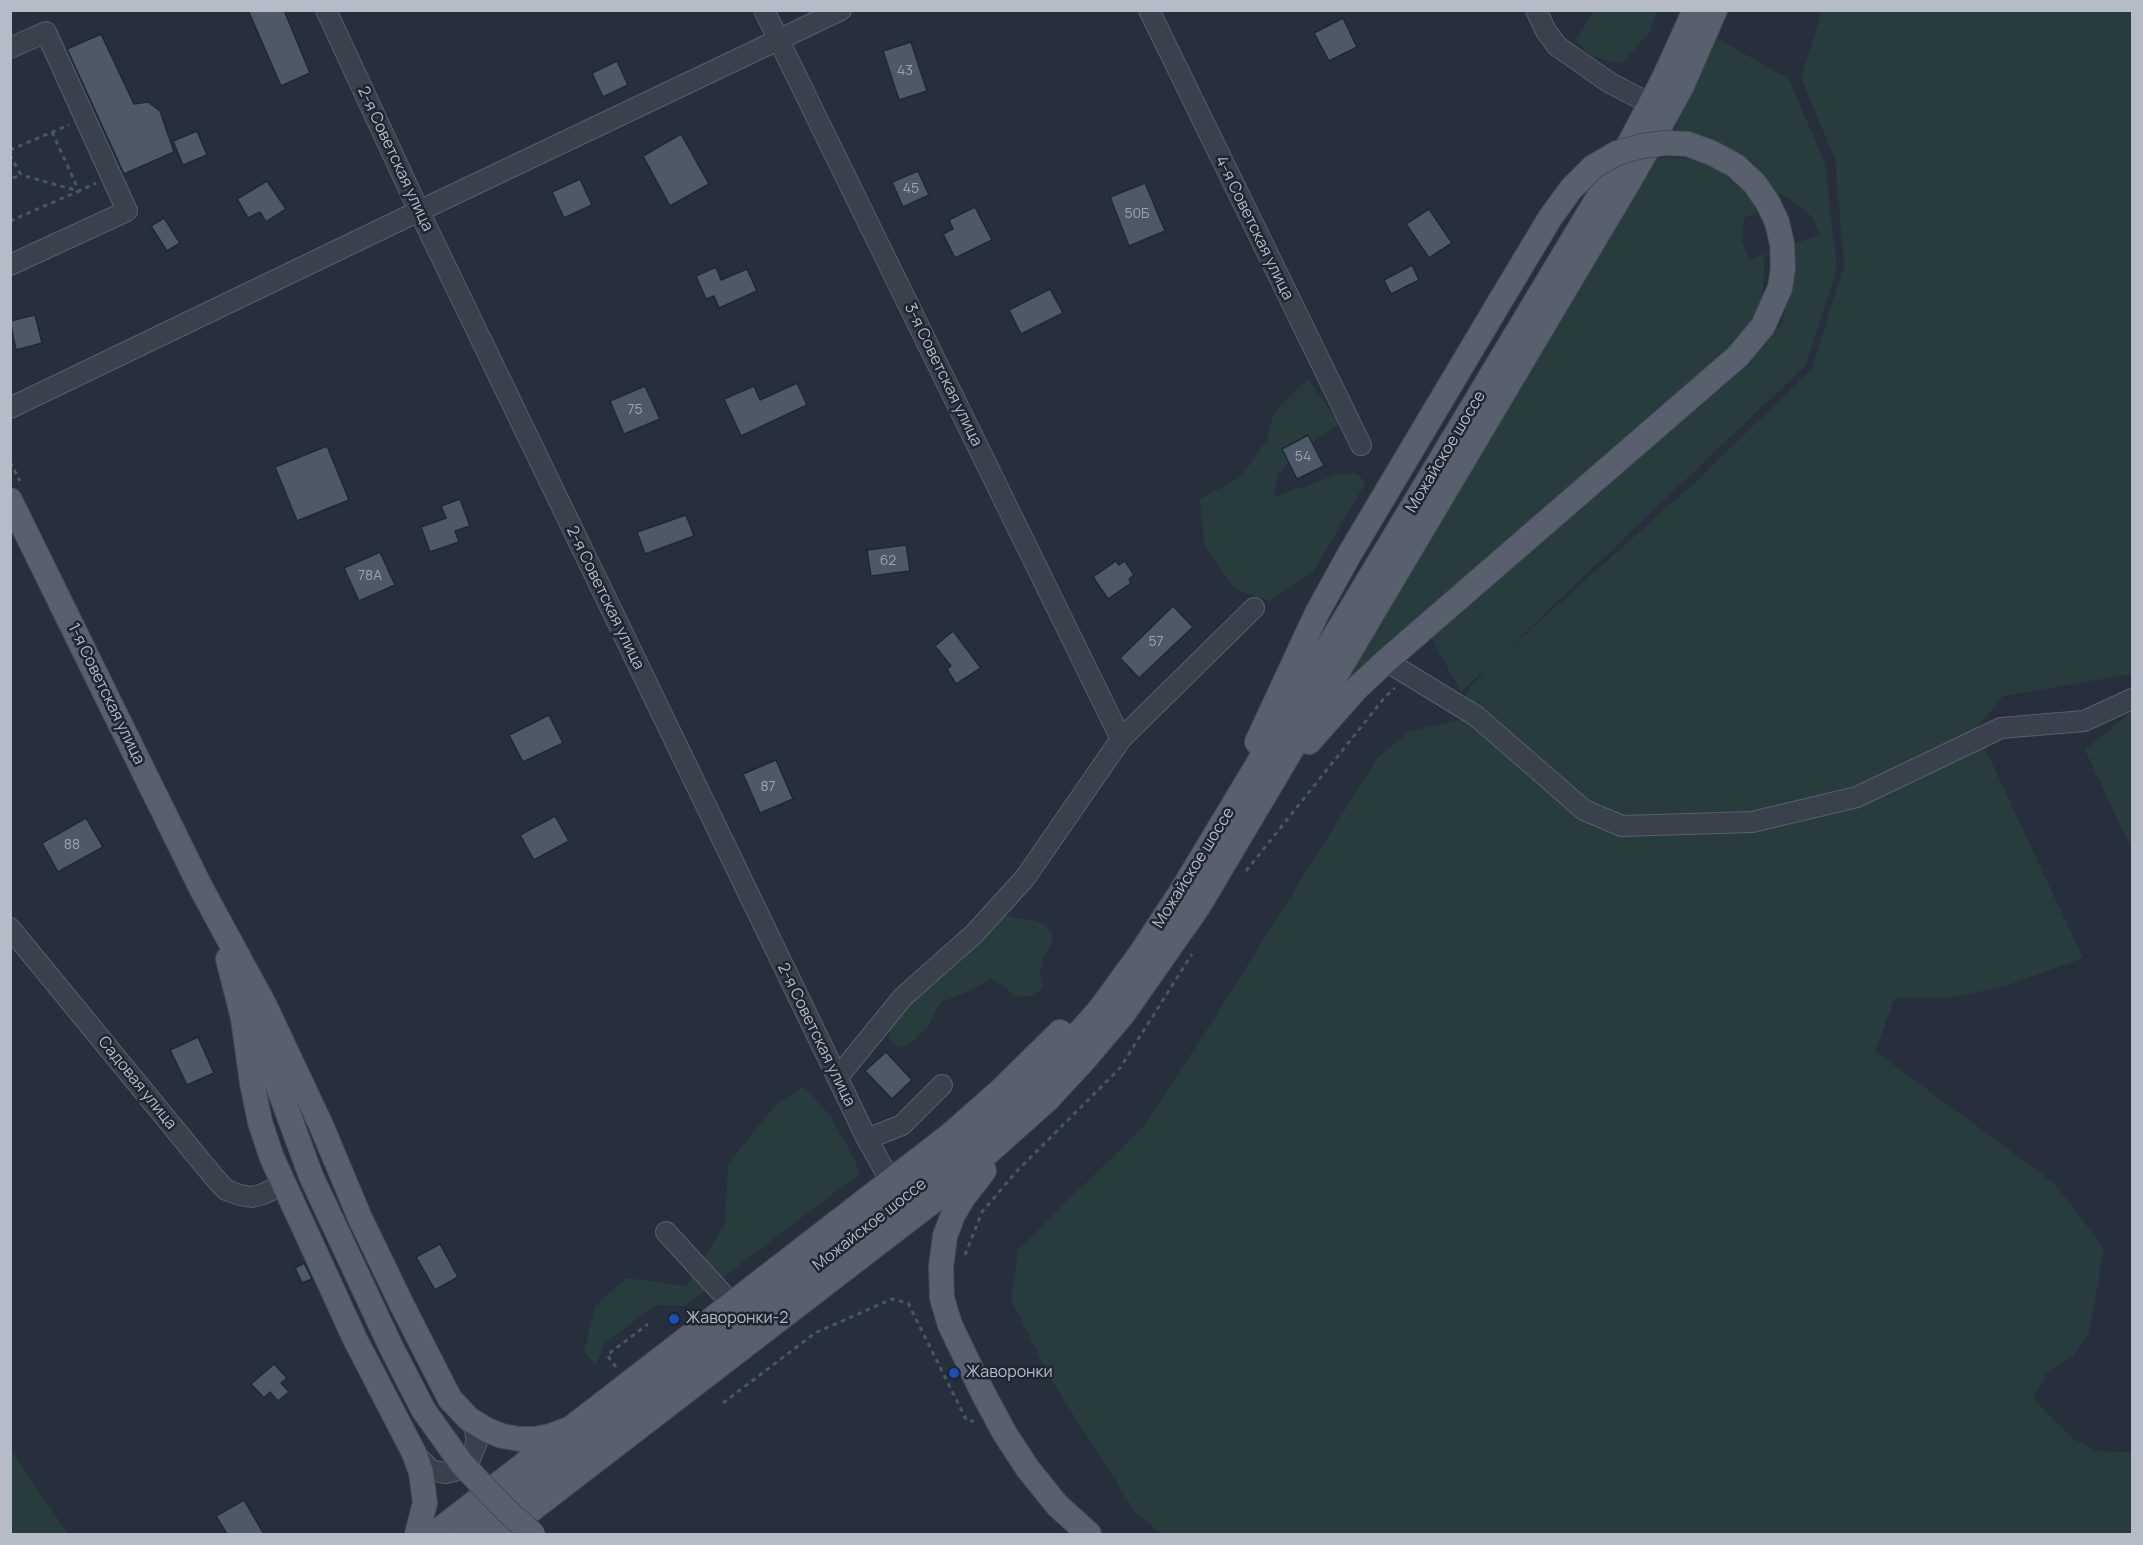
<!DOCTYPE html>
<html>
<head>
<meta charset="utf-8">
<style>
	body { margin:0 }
	#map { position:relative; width:2143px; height:1545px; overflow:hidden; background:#262f3b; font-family:Manrope,sans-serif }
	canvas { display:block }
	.frame { position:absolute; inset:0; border:12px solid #b5bcc7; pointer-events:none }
</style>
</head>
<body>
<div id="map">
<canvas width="2143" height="1545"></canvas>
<div class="frame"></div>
</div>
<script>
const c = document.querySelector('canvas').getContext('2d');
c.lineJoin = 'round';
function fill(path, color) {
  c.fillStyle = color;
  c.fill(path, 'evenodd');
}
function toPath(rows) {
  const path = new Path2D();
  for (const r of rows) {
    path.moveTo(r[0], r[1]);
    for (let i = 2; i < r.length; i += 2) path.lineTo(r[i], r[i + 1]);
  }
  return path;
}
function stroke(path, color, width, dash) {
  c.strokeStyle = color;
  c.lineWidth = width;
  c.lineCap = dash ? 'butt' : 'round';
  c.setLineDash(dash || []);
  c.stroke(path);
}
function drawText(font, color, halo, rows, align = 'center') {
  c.font = font + ' Manrope,sans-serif';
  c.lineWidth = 5;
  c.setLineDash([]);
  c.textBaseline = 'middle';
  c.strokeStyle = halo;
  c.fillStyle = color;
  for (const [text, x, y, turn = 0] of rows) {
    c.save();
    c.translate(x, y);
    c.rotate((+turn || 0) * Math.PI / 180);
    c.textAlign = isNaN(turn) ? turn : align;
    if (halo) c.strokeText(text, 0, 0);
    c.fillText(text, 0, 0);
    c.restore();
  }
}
const green = toPath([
	[1594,11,1594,10,1657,11,1650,31,1622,64,1591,56,1576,40],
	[1822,11,2132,11,2132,674,2003,696,1976,729,2083,958,2008,985,1951,998,1895,998,1875,1051,2054,1183,2104,1248,2089,1334,2072,1357,2047,1373,2033,1398,2072,1438,2097,1451,2132,1452,2132,1534,1163,1534,1137,1515,1052,1381,1011,1300,1018,1249,1142,1128,1208,1028,1378,757,1410,731,1476,716,1465,694,1487,668,1461,692,1431,637,1750,361,1782,323,1794,274,1793,244,1820,235,1812,217,1789,198,1777,193,1750,160,1724,146,1675,129,1713,36,1789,79,1825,164,1837,268,1806,365,1496,660,1701,477,1812,368,1844,266,1835,159,1801,78],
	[1651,158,1696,158,1721,172,1750,197,1758,212,1744,218,1742,242,1750,260,1765,253,1762,309,1733,350,1332,703],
	[1308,379,1340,424,1300,450,1278,474,1274,497,1336,475,1355,473,1366,482,1313,572,1270,601,1236,590,1204,545,1200,499,1242,476,1268,438,1273,414],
	[2132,711,2132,710,2132,850,2085,750],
	[1004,916,1031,920,1044,924,1053,934,1050,947,1042,961,1040,975,1043,988,1031,996,1016,997,1005,987,992,979,967,992,940,1003,927,1028,912,1042,900,1048,889,1040,889,1026,910,1004,992,923],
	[803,1087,830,1115,856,1162,859,1174,685,1306,655,1305,604,1344,596,1365,584,1352,595,1306,626,1278,686,1286,725,1224,728,1164,777,1103],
	[10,1450,11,1450,68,1534,11,1534]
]);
const building = toPath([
	[248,10,284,10,310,73,281,86,248,10],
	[1343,18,1357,47,1329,61,1314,33,1343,18],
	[101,34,134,104,148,102,160,111,174,152,124,174,67,49,101,34],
	[911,42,927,91,899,100,883,51,911,42],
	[617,61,628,85,603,97,592,73,617,61],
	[197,131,207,155,183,165,173,141,197,131],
	[681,134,709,184,670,206,643,156,681,134],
	[918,171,929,195,903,207,892,182,918,171],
	[580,179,592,205,564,218,552,192,580,179],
	[267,181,286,209,266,222,260,212,248,218,237,199,267,181],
	[1145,183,1165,231,1129,246,1110,197,1145,183],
	[975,207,992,240,955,258,943,234,953,229,949,220,975,207],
	[1429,209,1452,243,1429,258,1406,224,1429,209],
	[164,218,180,243,167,251,151,226,164,218],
	[1412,265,1419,280,1391,294,1384,280,1412,265],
	[716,267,721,280,747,269,757,291,719,308,714,296,706,299,696,276,716,267],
	[1050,289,1063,313,1021,334,1009,310,1050,289],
	[35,315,42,343,16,350,10,321,35,315],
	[797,383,807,405,741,436,724,399,754,386,760,400,797,383],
	[645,386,660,419,624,434,610,401,645,386],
	[1308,435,1324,466,1297,479,1282,449,1308,435],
	[327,446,349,500,297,521,275,467,327,446],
	[460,499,470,526,455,531,459,542,430,552,421,527,446,518,441,506,460,499],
	[686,515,694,536,645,554,637,532,686,515],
	[906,545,910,571,871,576,867,550,906,545],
	[380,552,395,585,359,601,344,568,380,552],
	[1116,561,1119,565,1125,561,1134,575,1129,579,1131,583,1108,599,1093,577,1116,561],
	[1173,606,1193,627,1139,678,1120,658,1173,606],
	[953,631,981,668,956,684,947,669,951,666,935,646,953,631],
	[549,715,563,743,523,762,509,735,549,715],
	[776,760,793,799,760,813,743,774,776,760],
	[555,816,569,841,534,860,520,835,555,816],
	[86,818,103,847,58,872,42,843,86,818],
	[198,1037,214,1073,187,1085,170,1050,198,1037],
	[886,1052,912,1080,892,1099,865,1071,886,1052],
	[440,1244,458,1277,435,1290,416,1257,440,1244],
	[304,1263,312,1279,302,1283,295,1268,304,1263],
	[274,1364,287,1378,281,1383,289,1392,278,1401,270,1392,264,1398,251,1384,274,1364],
	[244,1500,264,1534,227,1534,216,1516,244,1500]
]);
const path = toPath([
	[52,132,79,191,96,183],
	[10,150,69,125],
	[10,155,21,175,10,179],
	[10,221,79,191,21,175],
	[10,462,20,481],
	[1246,871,1385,697,1395,688],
	[965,1255,982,1212,1016,1172,1120,1068,1192,954],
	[616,1367,607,1355,648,1324],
	[723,1403,815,1333,892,1299,908,1303,967,1421,974,1421]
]);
const minor = toPath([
	[326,10,419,211,867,1139,891,1182],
	[764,10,1121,739],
	[1149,10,1361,445],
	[1536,10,1546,31,1557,46,1610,83,1651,104],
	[10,48,46,32,127,211,10,265],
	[10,408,419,211,841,10],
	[1386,661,1476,716,1584,810,1622,826,1752,822,1857,797,2001,728,2084,721,2132,699],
	[10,928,214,1177,226,1190,240,1195,252,1197,263,1194,284,1184],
	[837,1078,903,997,974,934,1025,878,1121,739,1254,608],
	[867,1139,902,1125,942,1085],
	[666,1232,732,1304],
	[414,1453,431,1470,445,1473,454,1471,463,1466,470,1459,477,1442,475,1429,469,1419]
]);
const major = toPath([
	[10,500,201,888,265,1006,321,1125,360,1218,403,1307,450,1399,469,1419,487,1430,502,1436,520,1439,535,1439,550,1436,572,1428],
	[1257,742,1317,613,1349,555,1502,298],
	[1309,742,1356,689,1386,661,1738,356,1763,326,1780,288,1783,268,1782,244],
	[228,959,243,1018,252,1083,260,1122,272,1158,355,1339,414,1453,421,1472,425,1503,417,1534],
	[254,1021,311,1176,391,1347,424,1411],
	[984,1171,963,1198,953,1215,945,1236,941,1267,942,1298,950,1325,983,1393,1005,1434,1028,1469,1057,1505,1089,1534],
	[434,1534,950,1135,1000,1091,1060,1032],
	[468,1534,925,1183,988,1131,1032,1086,1101,1008,1141,953,1181,892,1619,163,1664,78,1695,10],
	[500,1534,937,1198,1048,1099,1084,1060,1123,1014,1198,907,1635,171,1681,88,1715,10]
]);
const majorBridge = toPath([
	[1502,298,1550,218,1571,189,1593,167,1617,153,1642,146,1665,143,1688,144,1712,153,1736,166,1755,184,1768,203,1777,222,1782,244],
	[424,1411,462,1464,507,1511,533,1534]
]);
const markers = [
	[674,1319,6,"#1a4fb4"],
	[954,1373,6,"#1a4fb4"]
];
const numberNames = [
	["43",905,71],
	["45",911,189],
	["50Б",1137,214],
	["75",635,410],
	["54",1303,457],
	["62",888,561],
	["78А",370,576],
	["57",1156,642],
	["87",768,787],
	["88",72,845]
];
const streetNames = [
	["2-я Советская улица",395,159,65],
	["4-я Советская улица",1254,228,64],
	["3-я Советская улица",943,375,64],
	["Можайское шоссе",1446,452,-59],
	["2-я Советская улица",605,598,64],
	["1-я Советская улица",106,694,64],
	["Можайское шоссе",1194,868,-58],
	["2-я Советская улица",816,1035,64],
	["Садовая улица",137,1083,51],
	["Можайское шоссе",870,1225,-38]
];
const poiNames = [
	["Жаворонки-2",686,1319],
	["Жаворонки",966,1373]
];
fill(green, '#283c3d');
fill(building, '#4e5967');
stroke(building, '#202833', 1.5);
stroke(minor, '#575f6a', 22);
stroke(major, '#424a55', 26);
stroke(path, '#47595b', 3, [4.5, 4.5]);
stroke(minor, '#39414c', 20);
stroke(major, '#57606c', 24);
stroke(majorBridge, '#424a55', 26, []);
stroke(majorBridge, '#57606c', 24);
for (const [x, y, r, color] of markers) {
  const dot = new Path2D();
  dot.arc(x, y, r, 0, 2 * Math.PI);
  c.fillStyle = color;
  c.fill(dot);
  stroke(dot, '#1e2631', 2);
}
drawText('14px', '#9ba3af', null, numberNames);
drawText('16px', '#b5bcc7', '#1e2631', streetNames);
drawText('16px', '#b5bcc7', '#1e2631', poiNames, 'left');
</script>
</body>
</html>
